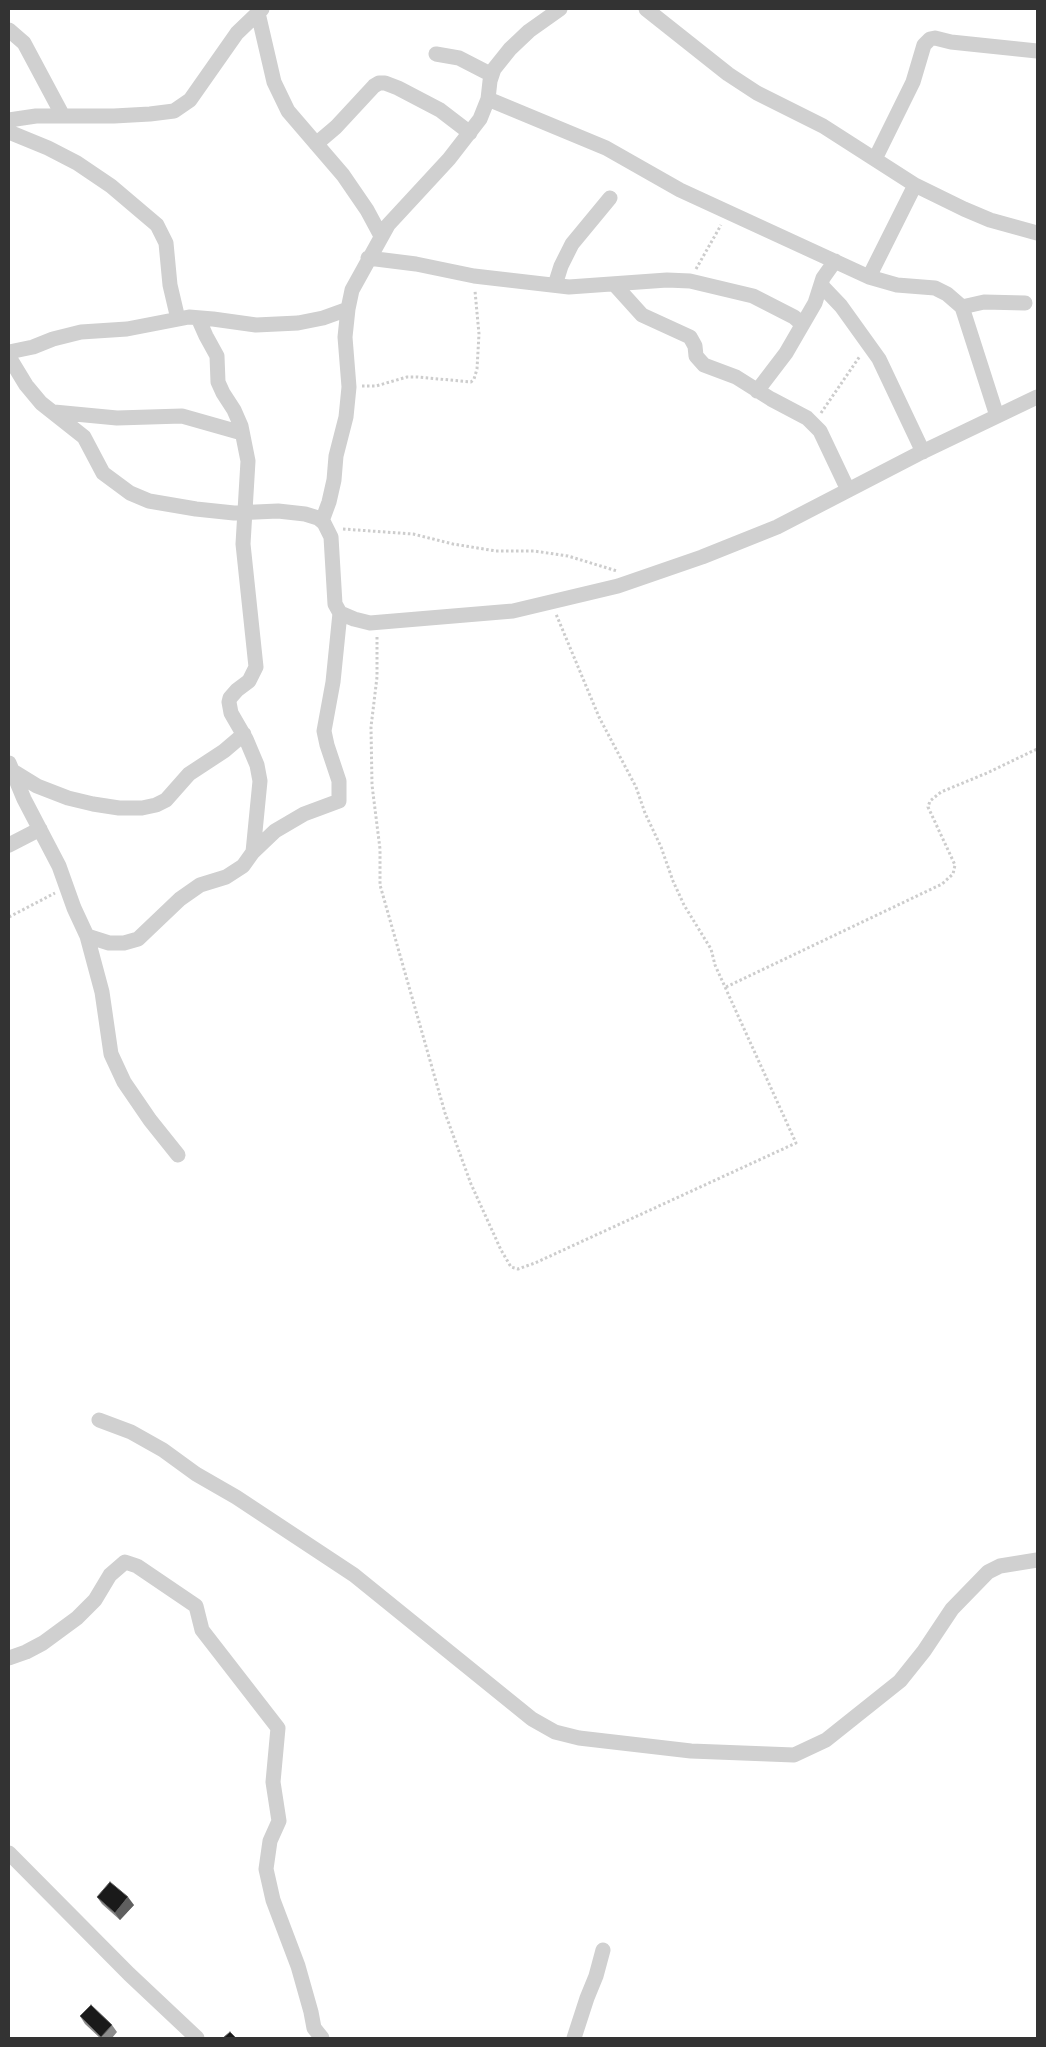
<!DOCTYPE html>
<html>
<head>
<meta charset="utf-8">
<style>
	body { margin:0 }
	#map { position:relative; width:1046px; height:2047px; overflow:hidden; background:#fff; font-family:Inter,sans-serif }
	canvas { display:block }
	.frame { position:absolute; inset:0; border:10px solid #333; pointer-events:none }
</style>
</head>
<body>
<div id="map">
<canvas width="1046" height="2047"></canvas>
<div class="frame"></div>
</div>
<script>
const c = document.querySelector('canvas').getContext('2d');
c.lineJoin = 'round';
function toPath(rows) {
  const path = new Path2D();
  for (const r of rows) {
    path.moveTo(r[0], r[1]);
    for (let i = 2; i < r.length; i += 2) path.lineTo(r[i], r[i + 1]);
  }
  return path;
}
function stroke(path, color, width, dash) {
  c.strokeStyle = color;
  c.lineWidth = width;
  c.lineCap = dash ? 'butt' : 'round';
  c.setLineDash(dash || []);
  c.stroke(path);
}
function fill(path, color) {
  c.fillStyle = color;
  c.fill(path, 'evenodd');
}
const path = toPath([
	[696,269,721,225],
	[362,386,376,386,407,377,418,377,471,382,474,379,477,369,479,334,475,291],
	[821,413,860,356],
	[343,529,413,534,453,544,496,551,534,551,568,556,617,571],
	[377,637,377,677,371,727,372,785,380,849,380,885,445,1113,471,1184,501,1250,511,1267,518,1269,535,1263,796,1143,715,965,711,949,684,905,673,881,661,847,645,813,636,787,599,717,556,614],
	[9,917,55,893],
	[726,987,942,884,953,874,955,865,928,807,930,801,941,792,987,773,1037,749]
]);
const minor = toPath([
	[646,9,728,74,757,93,823,126,915,185,964,209,990,220,1037,233],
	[258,13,274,82,288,111,343,175,367,210,381,236],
	[9,30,24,43,63,116],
	[436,54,459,58,492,75],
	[488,99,606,148,680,190,869,277,897,285,935,288,947,294,962,307,997,416],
	[9,120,36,116,114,116,150,114,174,111,190,100,237,33,262,9],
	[9,132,48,148,77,163,111,186,157,225,166,243,170,285,178,319],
	[316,144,336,127,374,86,379,83,385,83,398,88,440,110,470,133],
	[875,159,913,82,924,45,930,39,935,38,951,42,1037,51],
	[368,258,416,264,474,276,569,287,667,280,690,281,753,296,794,317,802,324],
	[869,277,915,185],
	[614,284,642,315,690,337,695,346,696,356,704,365,736,377,771,399,807,418,820,431,848,490],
	[555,285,561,266,572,244,610,198],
	[821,285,841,306,879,359,923,452],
	[962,307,984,302,1025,303],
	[198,318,206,336,217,356,218,382,223,393,234,410,241,426,248,461,243,544,256,667,249,681,237,690,230,698,229,702,231,713,246,739,257,765,260,781,253,852],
	[9,352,33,347,53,339,81,332,127,329,189,317,213,319,256,325,298,323,323,318,348,309],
	[9,357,26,385,41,403,84,437,103,473,130,493,149,501,196,509,234,513,278,511,305,514,318,518,324,523,331,537,335,604,340,613,354,619,370,623,513,611,618,586,702,557,777,527,918,454,1037,397],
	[757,391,786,353,815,303,823,278,835,261],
	[54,412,117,418,182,416,242,433],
	[322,521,329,502,334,480,336,456,346,417,349,387,345,337,348,309,352,290,388,225,449,159,480,119,488,99,490,81,494,69,510,49,529,31,560,9],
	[9,763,24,799,59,866,74,908,87,936,102,992,111,1054,124,1082,150,1120,178,1155],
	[11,770,37,786,68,798,93,804,119,808,142,808,156,805,166,800,189,774,224,751,244,734],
	[9,845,40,829],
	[87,936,109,943,124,943,138,939,180,899,200,885,226,877,243,866,253,852,275,831,304,814,339,801,339,781,327,745,324,731,333,682,340,613],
	[99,1420,131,1432,163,1450,196,1474,236,1497,354,1575,532,1719,555,1732,579,1738,691,1751,794,1755,826,1740,900,1681,924,1651,952,1609,988,1572,1000,1566,1037,1560],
	[9,1658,26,1652,43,1643,77,1618,95,1600,110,1575,125,1562,137,1566,196,1606,202,1630,278,1728,273,1782,279,1821,270,1841,266,1869,273,1900,298,1966,311,2012,314,2028,322,2038],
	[9,1853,129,1974,197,2038],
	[574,2038,587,1998,596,1976,603,1950]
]);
const wall = toPath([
	[97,1897,134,1905,120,1920,102,1904],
	[80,2016,112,2025,117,2032,112,2038,100,2038,85,2024]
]);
const shadedWall = toPath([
	[128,1897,134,1905,120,1920,115,1913]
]);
const building = toPath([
	[110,1882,128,1897,115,1913,97,1897,110,1882],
	[91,2005,112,2025,101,2037,80,2016,91,2005],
	[230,2032,236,2038,223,2038,230,2032]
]);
stroke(path, '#cdcdcd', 3, [2.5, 2.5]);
stroke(minor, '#d0d0d0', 15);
fill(wall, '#8c8c8c');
fill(shadedWall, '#5f5f5f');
fill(building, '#1a1a1a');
stroke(building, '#5f5f5f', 1);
</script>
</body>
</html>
